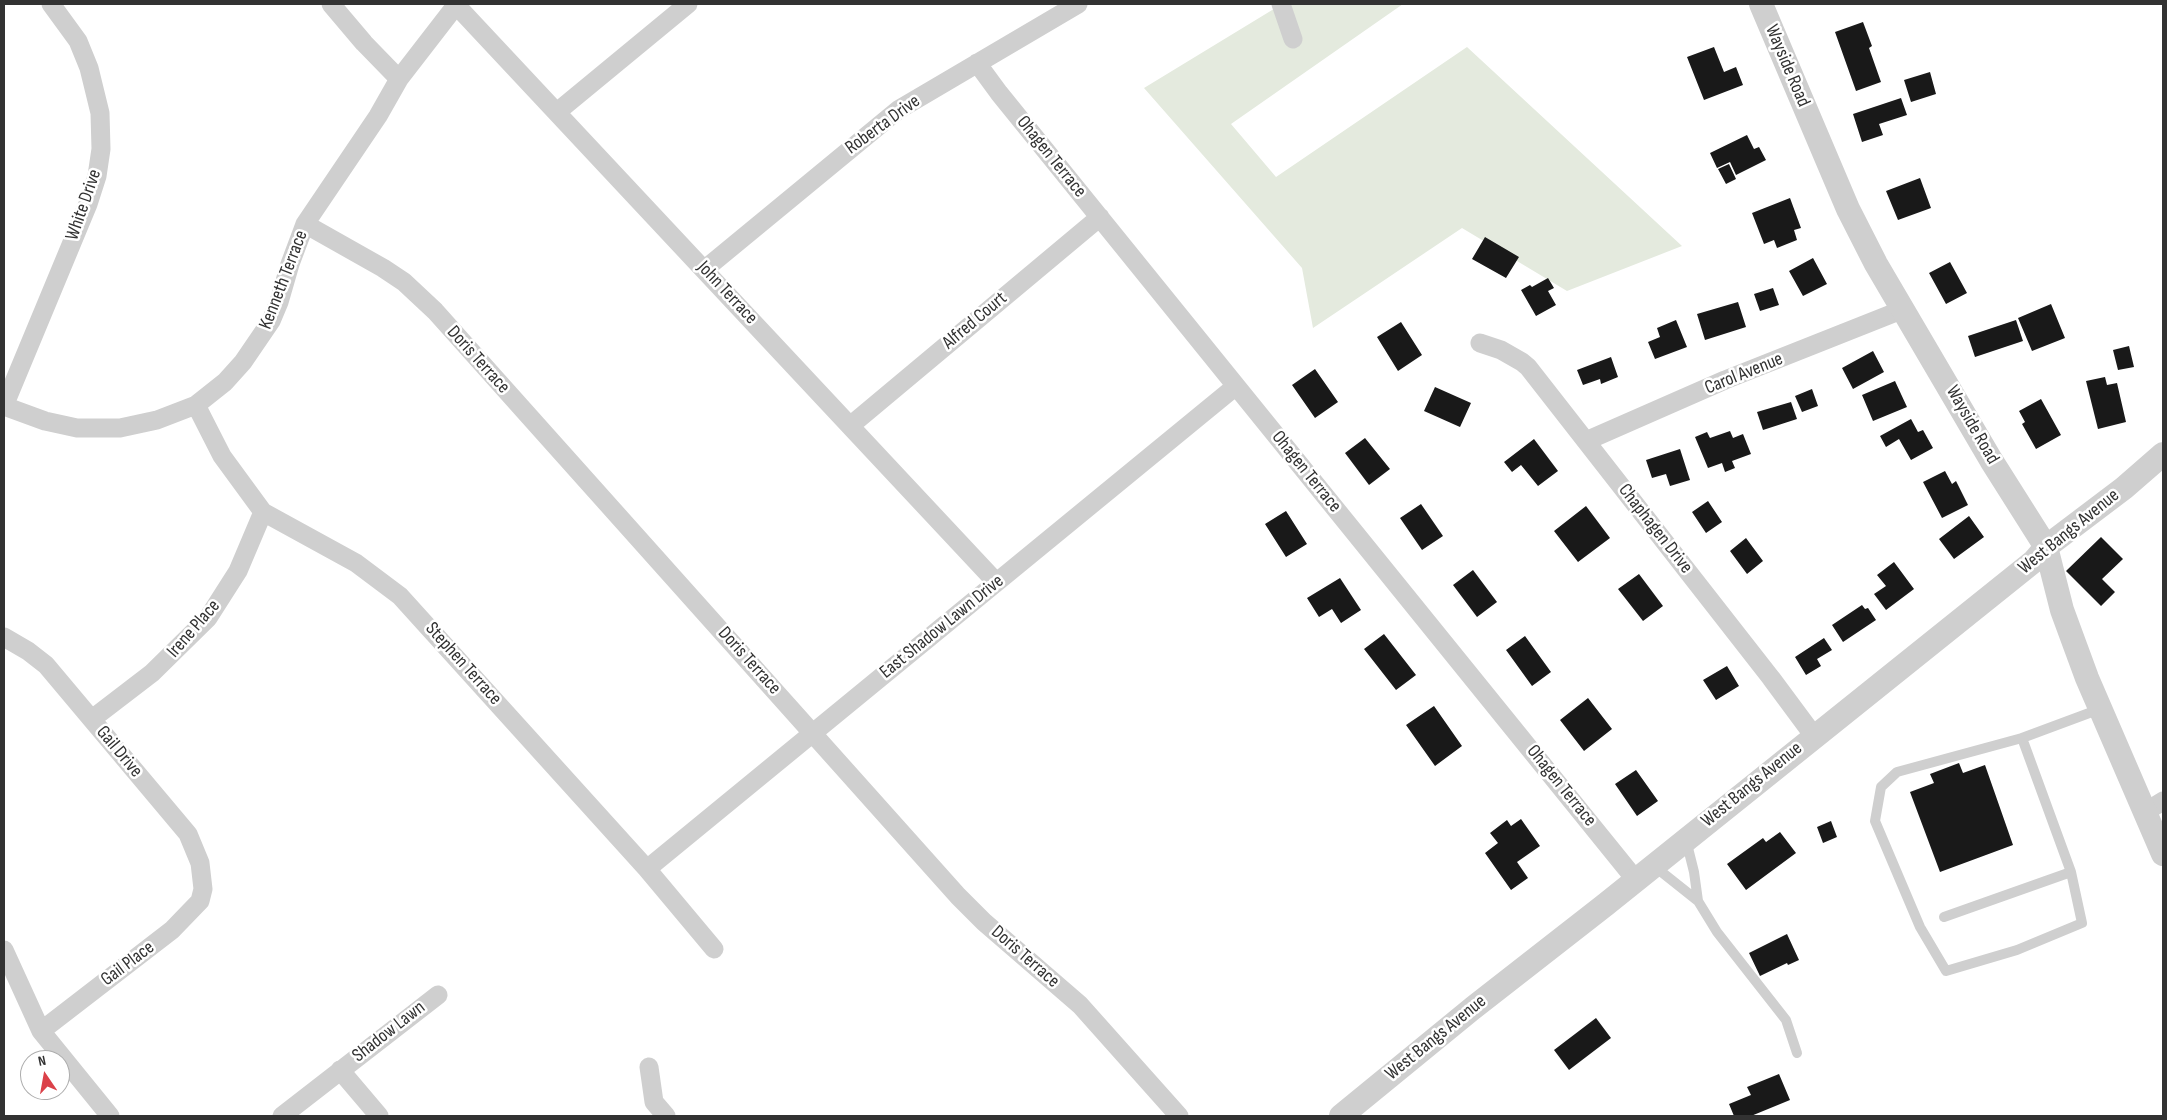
<!DOCTYPE html>
<html>
<head>
<meta charset="utf-8">
<style>
	body { margin:0 }
	#map { position:relative; width:2167px; height:1120px; overflow:hidden; background:#fff; font-family:"Sofia Sans Condensed",sans-serif }
	canvas { display:block }
	.frame { position:absolute; inset:0; border:5px solid #323232; pointer-events:none }
	.north { position:absolute; left:20px; top:1050px; width:50px; height:50px; box-sizing:border-box; background:#fff; border:1px solid #adadad; border-radius:50%; rotate:348deg; font-size:14px; font-weight:700; line-height:20px; text-align:center; color:#323232 }
	.north::after { content:''; display:block; margin:auto; width:18px; height:22px; background:#db4149; clip-path:polygon(50% 0,100% 100%,50% 72%,0 100%) }
</style>
</head>
<body>
<div id="map">
<canvas width="2167" height="1120"></canvas>
<div class="frame"></div>
<div class="north">N</div>
</div>
<script>
const c = document.querySelector('canvas').getContext('2d');
c.lineJoin = 'round';
function fill(path, color) {
  c.fillStyle = color;
  c.fill(path, 'evenodd');
}
function toPath(rows) {
  const path = new Path2D();
  for (const r of rows) {
    path.moveTo(r[0], r[1]);
    for (let i = 2; i < r.length; i += 2) path.lineTo(r[i], r[i + 1]);
  }
  return path;
}
function stroke(path, color, width, dash) {
  c.strokeStyle = color;
  c.lineWidth = width;
  c.lineCap = dash ? 'butt' : 'round';
  c.setLineDash(dash || []);
  c.stroke(path);
}
function drawText(font, color, halo, rows, align = 'center') {
  c.font = font + ' "Sofia Sans Condensed",sans-serif';
  c.lineWidth = 5;
  c.setLineDash([]);
  c.textBaseline = 'middle';
  c.strokeStyle = halo;
  c.fillStyle = color;
  for (const [text, x, y, turn = 0] of rows) {
    c.save();
    c.translate(x, y);
    c.rotate((+turn || 0) * Math.PI / 180);
    c.textAlign = isNaN(turn) ? turn : align;
    if (halo) c.strokeText(text, 0, 0);
    c.fillText(text, 0, 0);
    c.restore();
  }
}
const green = toPath([
	[1282,4,1403,4,1231,124,1276,177,1467,47,1682,246,1567,291,1462,228,1313,328,1302,268,1144,88]
]);
const building = toPath([
	[1863,22,1872,46,1869,48,1881,82,1856,91,1835,32],
	[1714,47,1724,72,1736,67,1743,85,1704,100,1687,57],
	[1930,72,1936,94,1911,102,1904,80],
	[1901,98,1907,115,1879,124,1883,135,1862,142,1853,114],
	[1747,135,1754,149,1759,147,1766,160,1736,175,1730,162,1717,168,1710,153],
	[1729,164,1736,179,1726,184,1718,169],
	[1920,178,1931,208,1898,220,1886,191],
	[1790,198,1801,228,1794,230,1797,240,1777,248,1774,240,1764,244,1752,213],
	[1485,237,1519,257,1506,278,1472,259],
	[1813,258,1827,284,1803,296,1789,271],
	[1950,262,1967,293,1946,304,1929,273],
	[1548,278,1554,288,1548,291,1556,305,1536,316,1521,290,1530,285,1532,287],
	[1773,288,1779,305,1760,311,1754,294],
	[1738,302,1746,327,1705,340,1697,314],
	[2051,304,2065,338,2032,351,2018,318],
	[1676,320,1687,347,1655,359,1648,342,1660,337,1657,328],
	[2016,320,2023,341,1975,357,1968,336],
	[1401,322,1422,355,1398,371,1377,337],
	[2129,346,2134,367,2118,370,2113,350],
	[1873,351,1884,372,1853,389,1842,368],
	[1611,357,1618,377,1601,384,1600,379,1583,385,1577,370],
	[1315,369,1338,402,1315,418,1292,385],
	[2105,377,2107,385,2117,383,2126,422,2098,429,2086,381],
	[1895,381,1907,407,1873,421,1862,395],
	[1435,387,1471,403,1460,427,1424,411],
	[1812,389,1818,406,1802,412,1795,396],
	[2041,399,2061,435,2036,449,2022,424,2025,422,2019,411],
	[1791,402,1797,419,1763,430,1757,412],
	[1911,419,1918,432,1923,430,1933,448,1911,460,1899,439,1886,447,1880,436],
	[1730,431,1733,438,1743,434,1751,454,1732,461,1735,468,1725,472,1722,463,1708,468,1695,437,1707,432,1710,438],
	[1365,438,1390,469,1369,485,1345,453],
	[1534,439,1558,471,1538,486,1521,465,1512,472,1504,462],
	[1680,449,1690,480,1670,486,1666,474,1652,478,1646,460],
	[1945,471,1952,484,1956,481,1968,505,1942,518,1923,482],
	[1708,501,1722,522,1706,533,1692,512],
	[1421,504,1443,536,1422,550,1400,518],
	[1586,506,1610,538,1578,562,1554,531],
	[1286,511,1307,544,1286,557,1265,524],
	[1969,516,1984,537,1954,559,1939,539],
	[2101,537,2123,559,2102,579,2115,592,2101,606,2066,571],
	[1746,538,1763,561,1747,574,1730,551],
	[1894,562,1914,589,1886,610,1874,594,1886,586,1877,575],
	[1473,570,1497,602,1477,617,1453,585],
	[1639,574,1663,606,1643,621,1618,589],
	[1340,578,1361,610,1341,623,1332,609,1319,617,1307,598],
	[1862,605,1865,609,1868,608,1876,620,1843,642,1832,625],
	[1384,634,1416,675,1396,690,1364,649],
	[1525,636,1551,672,1532,686,1506,650],
	[1824,638,1832,650,1817,659,1821,666,1806,675,1795,657],
	[1727,666,1739,686,1716,700,1703,680],
	[1588,698,1612,729,1584,751,1560,720],
	[1434,706,1462,746,1435,766,1406,725],
	[1959,763,1963,773,1985,765,2013,845,1940,872,1910,792,1934,783,1930,774],
	[1636,770,1658,801,1637,816,1615,784],
	[1521,819,1540,846,1517,862,1528,878,1511,890,1485,853,1498,843,1490,833,1507,820,1511,826],
	[1831,821,1837,837,1823,843,1817,827],
	[1780,832,1796,853,1746,890,1727,864,1763,838,1766,842],
	[1787,934,1799,960,1788,965,1787,963,1760,976,1749,953],
	[1596,1018,1611,1038,1569,1070,1554,1050],
	[1779,1074,1790,1100,1751,1116,1734,1116,1729,1104,1751,1095,1747,1087]
]);
const service = toPath([
	[2022,738,1897,772,1881,787,1875,821,1920,927,1946,971,2017,950,2082,923,2071,872],
	[1686,840,1694,872,1698,901],
	[1654,866,1698,901,1717,932,1786,1020,1797,1053],
	[1944,917,2071,872,2022,738,2100,709]
]);
const minor = toPath([
	[331,4,364,43,399,79],
	[1281,4,1293,39],
	[456,5,996,582],
	[977,63,999,93,1635,879],
	[557,112,688,4],
	[305,224,383,268,404,282,435,311,958,896,984,922,1080,1005,1179,1116],
	[705,269,898,110,1078,4],
	[1480,343,1501,350,1522,362,1528,367,1771,678,1814,736],
	[196,405,222,456,263,512,356,563,400,596,647,869,714,949],
	[4,406,45,421,77,428,120,428,157,420,196,405,225,382,243,362,271,321,279,302,290,264,305,224,378,116,399,79,457,4],
	[4,406,88,204,97,176,101,149,100,113,89,68,78,41,51,4],
	[850,426,1100,217],
	[1586,441,1725,380,1904,309],
	[4,637,28,651,46,665,188,834,200,863,203,889,200,901,172,930,41,1031],
	[92,719,152,673,208,618,238,571,263,512],
	[2145,812,2163,801],
	[647,869,1236,386],
	[4,950,41,1031,110,1116],
	[649,1067,654,1102,666,1116],
	[340,1070,379,1116],
	[282,1116,438,995]
]);
const tertiary = toPath([
	[1761,4,1848,209,1876,264,1991,460,2046,547,2062,610,2087,678,2163,854],
	[1341,1116,1473,1008,1605,905,2034,561,2046,547,2124,488,2163,454]
]);
const streetNames = [
	["Wayside Road",1787,66,67],
	["Roberta Drive",883,125,-36],
	["Ohagen Terrace",1051,157,51],
	["White Drive",84,205,-71],
	["Kenneth Terrace",284,280,-69],
	["John Terrace",727,293,47],
	["Alfred Court",975,321,-40],
	["Doris Terrace",478,360,48],
	["Carol Avenue",1744,374,-22],
	["Wayside Road",1972,425,60],
	["Ohagen Terrace",1306,472,51],
	["Chaphagen Drive",1655,529,52],
	["West Bangs Avenue",2069,532,-39],
	["East Shadow Lawn Drive",942,627,-39],
	["Irene Place",194,629,-49],
	["Doris Terrace",749,661,48],
	["Stephen Terrace",463,664,48],
	["Gail Drive",119,752,50],
	["West Bangs Avenue",1752,785,-39],
	["Ohagen Terrace",1561,786,51],
	["Doris Terrace",1025,957,41],
	["Gail Place",128,964,-37],
	["Shadow Lawn",389,1032,-38],
	["West Bangs Avenue",1436,1038,-39]
];
fill(green, '#e4eade');
fill(building, '#191919');
stroke(service, '#cfcfcf', 10);
stroke(minor, '#cfcfcf', 19);
stroke(tertiary, '#cfcfcf', 24);
drawText('19px', '#323232', '#fff', streetNames);
</script>
</body>
</html>
